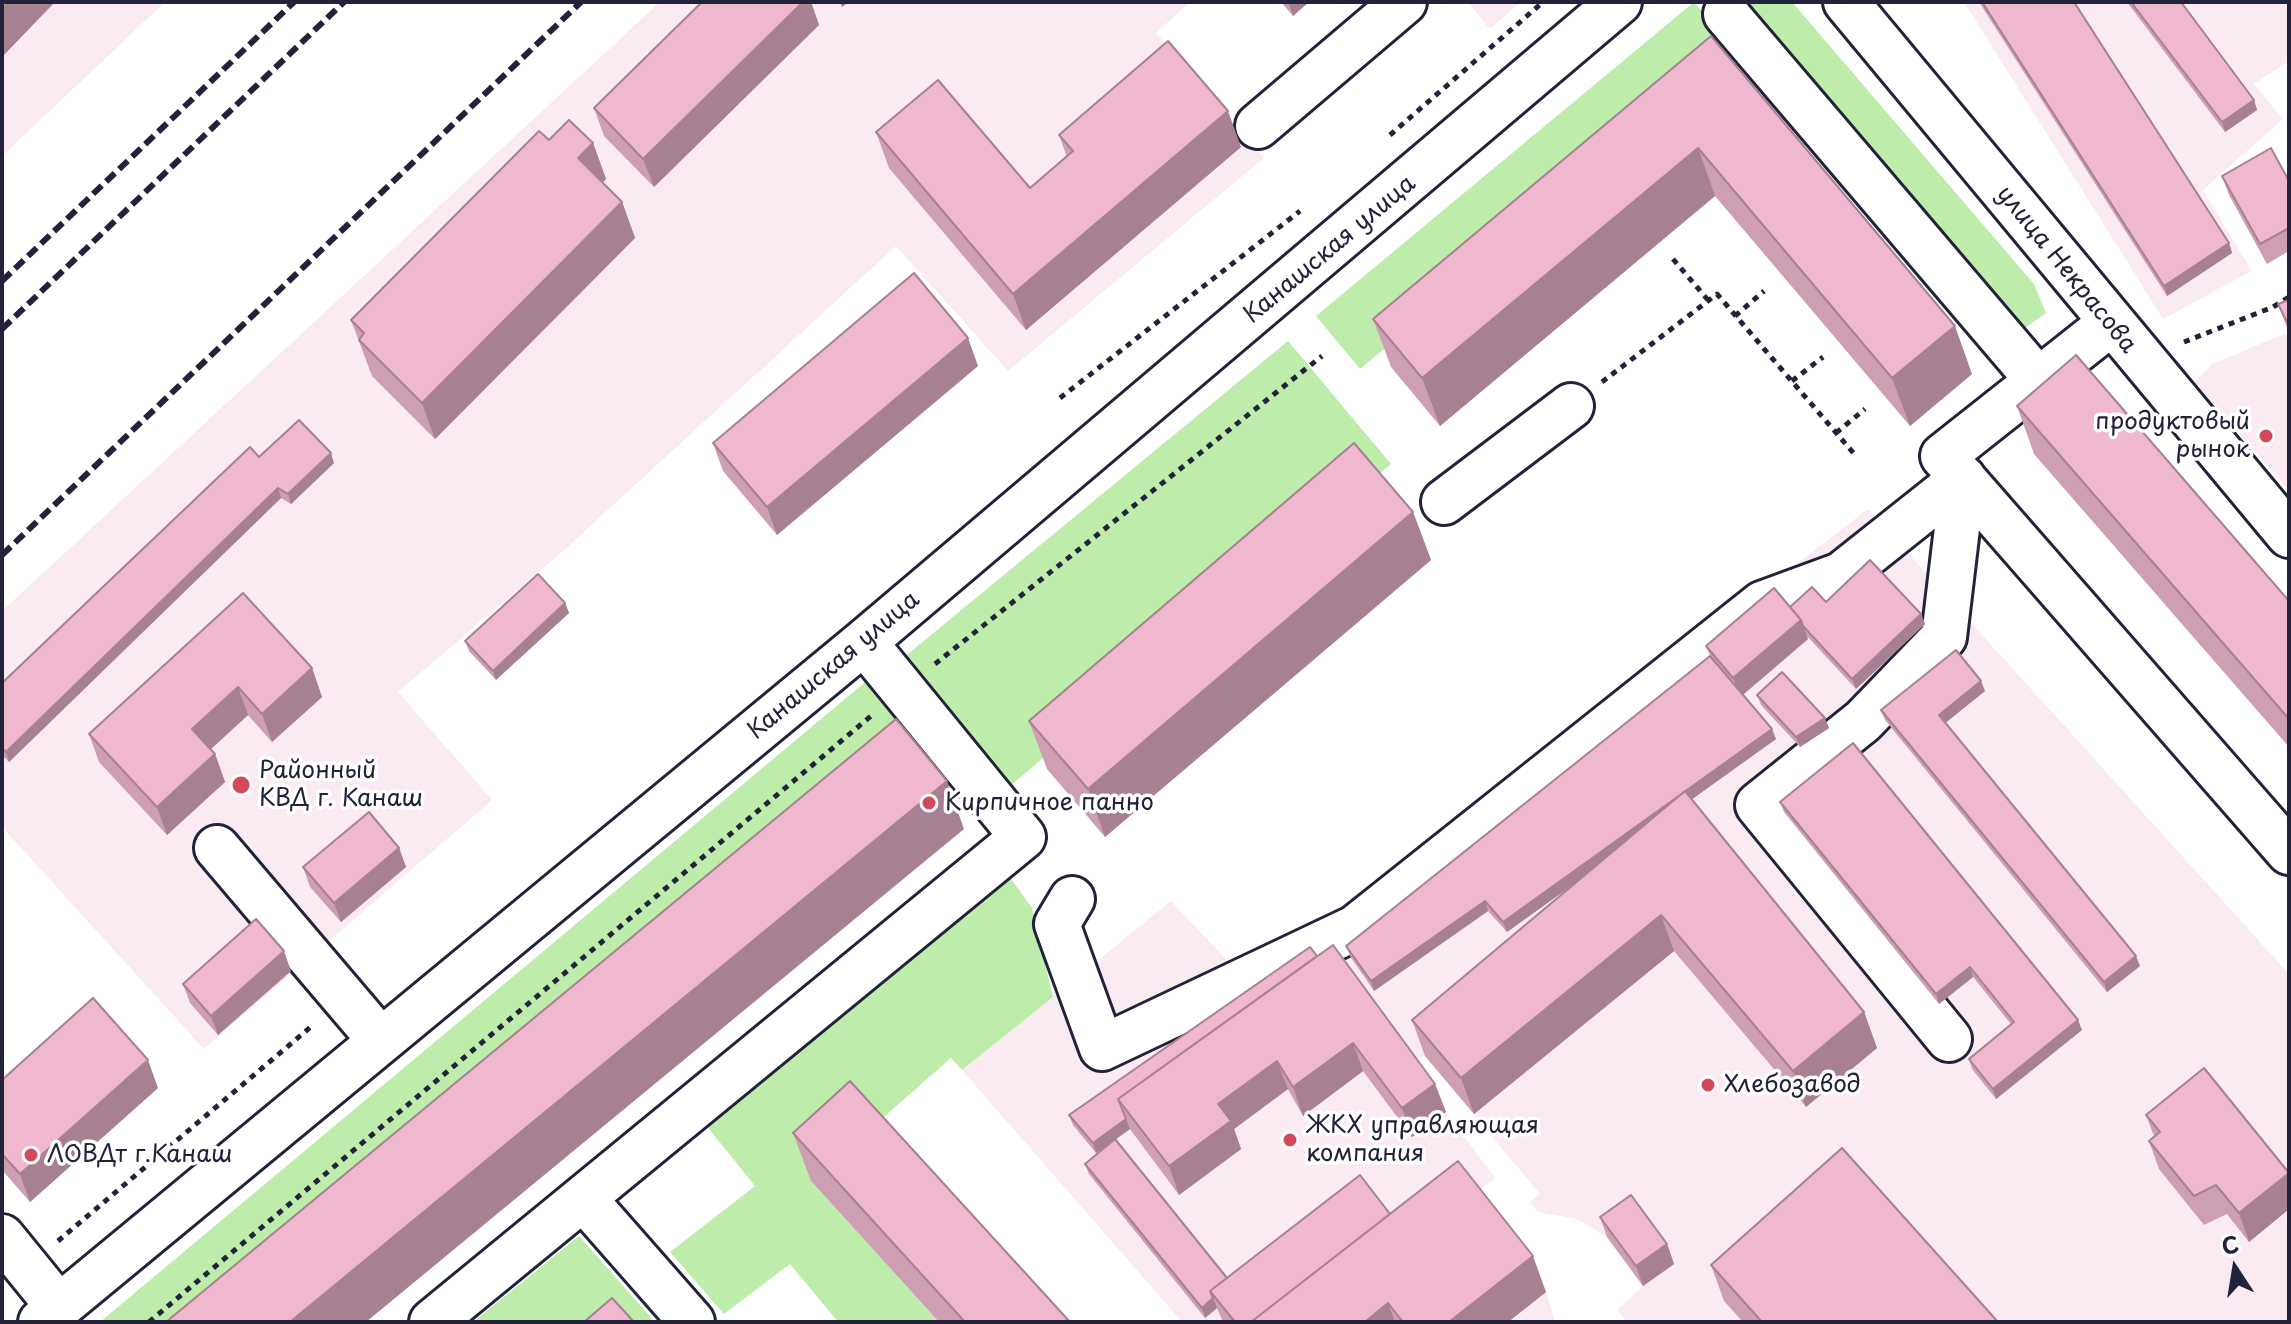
<!DOCTYPE html>
<html>
<head>
<meta charset="utf-8">
<style>
	body { margin:0 }
	#map { position:relative; width:2291px; height:1324px; overflow:hidden; background:#fff; font-family:"Playpen Sans",sans-serif }
	canvas { display:block }
	.frame { position:absolute; inset:0; border:4px solid #22223b; pointer-events:none }
	.north { position:absolute; left:2195px; top:1228px; width:80px; height:80px; -webkit-text-stroke:6px #fff; paint-order:stroke; rotate:348deg; font-size:22px; font-weight:700; line-height:32px; text-align:center; color:#22223b }
	.north::after { content:''; display:block; margin:auto; width:28px; height:36px; background:#22223b; clip-path:polygon(50% 0,100% 100%,50% 72%,0 100%) }
</style>
</head>
<body>
<div id="map">
<canvas width="2291" height="1324"></canvas>
<div class="frame"></div>
<div class="north">С</div>
</div>
<script>
const c = document.querySelector('canvas').getContext('2d');
c.lineJoin = 'round';
function fill(path, color) {
  c.fillStyle = color;
  c.fill(path, 'evenodd');
}
function toPath(rows) {
  const path = new Path2D();
  for (const r of rows) {
    path.moveTo(r[0], r[1]);
    for (let i = 2; i < r.length; i += 2) path.lineTo(r[i], r[i + 1]);
  }
  return path;
}
function stroke(path, color, width, dash) {
  c.strokeStyle = color;
  c.lineWidth = width;
  c.lineCap = dash ? 'butt' : 'round';
  c.setLineDash(dash || []);
  c.stroke(path);
}
function drawText(font, color, halo, rows, align = 'center') {
  c.font = font + ' "Playpen Sans",sans-serif';
  c.lineWidth = 7;
  c.setLineDash([]);
  c.textBaseline = 'middle';
  c.strokeStyle = halo;
  c.fillStyle = color;
  for (const [text, x, y, turn = 0] of rows) {
    c.save();
    c.translate(x, y);
    c.rotate((+turn || 0) * Math.PI / 180);
    c.textAlign = isNaN(turn) ? turn : align;
    if (halo) c.strokeText(text, 0, 0);
    c.fillText(text, 0, 0);
    c.restore();
  }
}
const built = toPath([
	[2,2,165,2,2,156],
	[660,2,1190,2,1156,33,1264,158,1008,371,896,246,564,550,398,692,492,800,204,1049,2,827,2,611],
	[1468,2,1521,2,1490,29],
	[1964,2,2289,2,2289,61,2254,84,2283,119,2203,190,2252,271,2163,319],
	[2289,332,2289,491,2195,382,2212,364],
	[1868,509,2289,974,2289,1322,1627,1322,1617,1310,1643,1286,1607,1237,1577,1219,1538,1212,1530,1202,1540,1194,1425,1056,1409,1062,1495,1178,1471,1197,1546,1292,1555,1322,1182,1322,962,1070,1171,901,1235,969,1344,914]
]);
const green = toPath([
	[1694,2,1738,55,1360,369,1316,316],
	[1733,2,1792,2,2034,284,2046,313,2018,333],
	[1288,341,1391,464,1010,786,903,658],
	[870,678,912,722,194,1322,100,1322],
	[1009,876,1032,908,1053,997,962,1070,951,1058,811,1181,939,1322,838,1322,790,1264,724,1314,670,1252,755,1186,705,1124],
	[579,1236,655,1322,473,1322]
]);
const path = toPath([
	[1390,135,1543,2],
	[1673,259,1708,300],
	[1735,316,1764,291],
	[2184,342,2273,307,2289,297],
	[1792,381,1823,357],
	[1602,382,1717,294,1856,456],
	[1060,398,1300,211],
	[1836,433,1865,409],
	[935,664,1322,356],
	[58,1241,313,1025],
	[149,1322,871,716]
]);
const minor = toPath([
	[1846,2,2289,535],
	[1726,14,2037,379],
	[1258,126,1404,2],
	[2111,323,1943,456,2289,852],
	[1444,502,1571,406],
	[217,848,381,1041],
	[1072,899,1057,924,1102,1048,1355,928,1762,604,1841,575,1963,478],
	[1949,1039,1758,805,1863,721,1944,637,1963,478],
	[584,1199,692,1322],
	[2,1237,59,1307],
	[41,1322,864,642,1619,2],
	[432,1322,1023,837,864,642]
]);
const rail = toPath([
	[2,281,294,2],
	[2,329,344,2],
	[2,555,581,2]
]);
const wall = toPath([
	[702,2,811,2,819,25,654,187,604,136,594,108],
	[1281,2,1309,2,1293,16],
	[1979,2,2074,2,2229,243,2232,253,2167,296],
	[2127,2,2181,2,2254,100,2257,110,2225,132],
	[1711,36,1972,374,1910,426,1715,196,1440,426,1391,367,1373,319],
	[876,132,1030,188,1067,157,1059,135,1241,147,1026,330,889,168],
	[549,140,593,143,606,179,603,183,622,202,635,238,435,439,372,376,351,320],
	[2222,176,2289,181,2289,251,2267,264,2229,195],
	[2289,300,2289,333,2278,304],
	[978,366,777,535,723,471,713,443],
	[2017,406,2289,601,2289,747,2034,454],
	[259,457,334,463,291,504,281,498,9,762,2,755,2,683],
	[1413,512,1431,560,1105,837,1047,769,1029,721],
	[243,593,312,668,322,697,272,742,248,715,211,749,215,754,225,782,167,835,99,762,89,734],
	[1826,602,1921,614,1925,624,1856,689,1807,636,1808,639,1743,695,1776,739,1692,799,1864,1012,1877,1048,1806,1107,1674,951,1474,1114,1425,1056,1412,1020,1578,881,1507,932,1488,911,1374,991,1350,956,1346,946,1710,656,1706,646,1790,607],
	[565,603,569,613,496,680,469,651,465,641],
	[1985,691,1945,722,2140,966,2107,992,1885,720,1881,710],
	[1757,695,1829,728,1800,747,1761,705],
	[1780,802,2082,1030,1996,1099,1972,1069,1969,1059,2011,1024,1973,977,1939,1004,1784,812],
	[399,848,406,867,341,922,310,887,303,867],
	[1310,947,1435,1084,1446,1112,1412,1137,1363,1071,1303,1116,1288,1089,1234,1129,1241,1149,1179,1195,1130,1129,1115,1140,1227,1278,1390,1214,1546,1292,1508,1322,1223,1322,1217,1308,1205,1318,1089,1174,1085,1164,1111,1143,1096,1153,1073,1125,1069,1115],
	[291,971,218,1035,190,1003,183,984],
	[2,1080,158,1088,30,1202,2,1170],
	[2146,1115,2289,1173,2289,1209,2249,1242,2227,1214,2204,1225,2159,1169,2149,1141,2154,1136],
	[793,1133,1070,1322,939,1322,811,1181],
	[1600,1217,1667,1244,1674,1264,1643,1286,1607,1237],
	[1711,1265,1998,1322,1743,1322,1724,1301]
]);
const shadedWall = toPath([
	[7,2,55,2,2,57,2,7],
	[803,2,811,2,819,25,654,187,643,159],
	[840,2,849,2,842,7],
	[1288,2,1309,2,1293,16],
	[2254,100,2257,110,2225,132,2222,122],
	[1228,111,1241,147,1026,330,1013,294],
	[593,143,606,179,591,194,578,158],
	[1698,148,1715,196,1440,426,1422,378],
	[622,202,635,238,435,439,422,403],
	[2229,243,2232,253,2167,296,2164,286],
	[1955,326,1972,374,1910,426,1892,378],
	[968,338,978,366,777,535,767,507],
	[331,453,334,463,291,504,288,494],
	[278,488,281,498,9,762,6,752],
	[1413,512,1431,560,1105,837,1088,789],
	[565,603,569,613,496,680,493,671],
	[1921,614,1925,624,1856,689,1852,679],
	[1801,620,1808,639,1740,697,1733,678],
	[312,668,322,697,272,742,262,714],
	[1981,681,1985,691,1943,725,1939,715],
	[238,687,248,715,202,757,192,729],
	[1825,718,1829,728,1800,747,1796,737],
	[1772,729,1776,739,1507,932,1503,922],
	[215,754,225,782,167,835,157,807],
	[947,781,964,829,366,1322,290,1322],
	[399,848,406,867,341,922,334,903],
	[1485,901,1488,911,1374,991,1371,981],
	[1661,915,1674,951,1474,1114,1461,1078],
	[284,951,291,971,218,1035,211,1016],
	[2136,956,2140,966,2107,992,2104,982],
	[1970,967,1973,977,1939,1004,1936,994],
	[1864,1012,1877,1048,1806,1107,1793,1071],
	[2078,1020,2082,1030,1996,1099,1993,1089],
	[1353,1043,1363,1071,1303,1116,1293,1087],
	[148,1060,158,1088,30,1202,20,1174],
	[1277,1061,1288,1089,1234,1129,1241,1149,1179,1195,1169,1166,1218,1104],
	[1435,1084,1446,1112,1412,1137,1402,1108],
	[1126,1119,1130,1129,1096,1153,1093,1143],
	[2289,1173,2289,1209,2249,1242,2239,1213],
	[1667,1244,1674,1264,1643,1286,1636,1266],
	[1533,1256,1546,1292,1508,1322,1449,1322],
	[1213,1298,1217,1308,1205,1318,1202,1308],
	[1388,1303,1395,1322,1365,1322]
]);
const building = toPath([
	[702,2,803,2,643,159,594,108,702,2],
	[1982,2,2074,2,2229,243,2164,286,1982,2],
	[2131,2,2181,2,2254,100,2222,122,2131,2],
	[1711,36,1955,326,1892,378,1698,148,1422,378,1373,319,1711,36],
	[1168,41,1228,111,1013,294,876,132,938,80,1030,188,1073,151,1059,135,1168,41],
	[569,120,593,143,578,158,622,202,422,403,359,340,364,333,351,320,539,131,549,140,569,120],
	[2271,148,2289,181,2289,228,2260,244,2222,176,2271,148],
	[914,273,968,338,767,507,713,443,914,273],
	[2289,300,2289,326,2278,304,2289,300],
	[2076,355,2289,601,2289,719,2017,406,2076,355],
	[299,420,331,453,288,494,278,488,6,752,2,748,2,683,250,447,259,457,299,420],
	[1354,443,1413,512,1088,789,1029,721,1354,443],
	[1870,560,1921,614,1852,679,1803,626,1801,620,1790,607,1812,587,1826,602,1870,560],
	[538,574,565,603,493,671,465,641,538,574],
	[1774,588,1801,620,1733,678,1706,646,1774,588],
	[243,593,312,668,262,714,238,687,192,729,215,754,157,807,89,734,243,593],
	[1956,650,1981,681,1939,715,2136,956,2104,982,1881,710,1956,650],
	[1710,656,1772,729,1503,922,1485,901,1371,981,1346,946,1710,656],
	[1782,672,1825,718,1796,737,1757,695,1782,672],
	[896,719,947,781,290,1322,166,1322,896,719],
	[1853,743,2078,1020,1993,1089,1969,1059,2014,1022,1970,967,1936,994,1780,802,1853,743],
	[1685,791,1864,1012,1793,1071,1661,915,1461,1078,1412,1020,1685,791],
	[369,812,399,848,334,903,303,867,369,812],
	[256,919,284,951,211,1016,183,984,256,919],
	[1333,945,1435,1084,1402,1108,1353,1043,1293,1087,1277,1061,1218,1104,1231,1121,1169,1166,1118,1099,1333,945],
	[1310,947,1317,956,1118,1099,1126,1119,1093,1143,1069,1115,1310,947],
	[93,998,148,1060,20,1174,2,1154,2,1080,93,998],
	[2204,1068,2289,1173,2239,1213,2216,1185,2194,1196,2149,1141,2160,1132,2146,1115,2204,1068],
	[850,1081,1070,1322,965,1322,793,1133,850,1081],
	[1115,1139,1227,1278,1210,1291,1213,1298,1202,1308,1085,1164,1115,1139],
	[1842,1148,1998,1322,1762,1322,1711,1265,1842,1148],
	[1458,1161,1533,1256,1449,1322,1403,1322,1388,1303,1365,1322,1251,1322,1458,1161],
	[1360,1175,1390,1214,1251,1322,1235,1322,1210,1291,1360,1175],
	[1631,1195,1667,1244,1636,1266,1600,1217,1631,1195],
	[612,1298,634,1322,584,1322,612,1298]
]);
const markers = [
	[2266,436,8,"#d1495b"],
	[241,785,10,"#d1495b"],
	[929,803,8,"#d1495b"],
	[1708,1085,8,"#d1495b"],
	[1290,1140,8,"#d1495b"],
	[31,1155,8,"#d1495b"]
];
const streetNames = [
	["Канашская улица",1330,250,-40],
	["улица Некрасова",2066,270,51],
	["Канашская улица",834,666,-40]
];
const poiNames = [
	["продуктовый",2250,422,"right"],
	["рынок",2250,450,"right"],
	["Районный",259,771],
	["КВД г. Канаш",259,799],
	["Кирпичное панно",945,803],
	["Хлебозавод",1724,1085],
	["ЖКХ управляющая",1306,1126],
	["компания",1306,1154],
	["ЛОВДт г.Канаш",47,1155]
];
fill(built, '#faeaf1');
fill(green, '#beedab');
stroke(minor, '#22223b', 50);
stroke(path, '#22223b', 5, [6, 6]);
stroke(minor, '#fff', 44);
stroke(rail, '#22223b', 6, [12, 6]);
fill(wall, '#ce9eb2');
fill(shadedWall, '#a78191');
fill(building, '#efb8cf');
stroke(building, '#a78191', 2);
for (const [x, y, r, color] of markers) {
  const dot = new Path2D();
  dot.arc(x, y, r, 0, 2 * Math.PI);
  c.fillStyle = color;
  c.fill(dot);
  stroke(dot, '#fff', 3);
}
drawText('24px', '#22223b', '#fff', streetNames);
drawText('24px', '#22223b', '#fff', poiNames, 'left');
</script>
</body>
</html>
